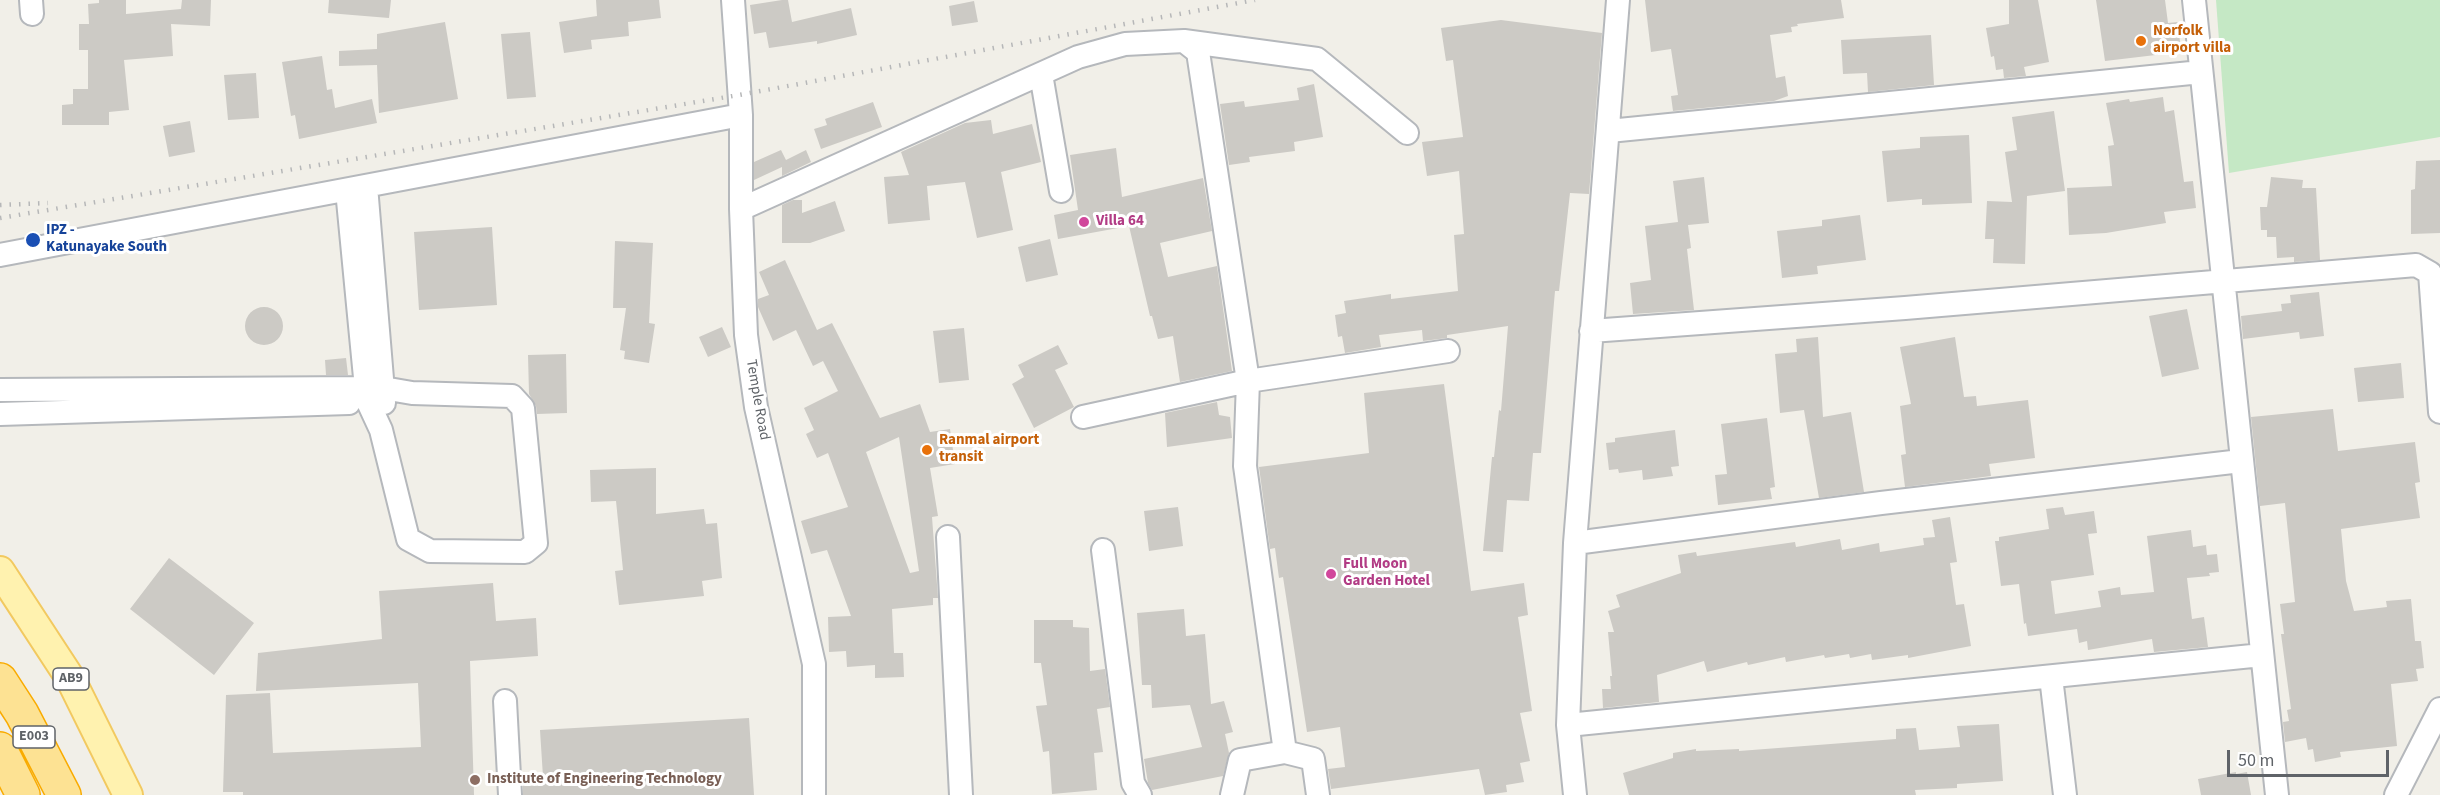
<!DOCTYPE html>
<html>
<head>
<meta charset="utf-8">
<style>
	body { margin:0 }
	#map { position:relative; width:2440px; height:795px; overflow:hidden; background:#f1efe8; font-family:"Source Sans 3",sans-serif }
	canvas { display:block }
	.scale { position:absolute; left:2227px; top:750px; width:162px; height:27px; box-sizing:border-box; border:3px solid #5f6368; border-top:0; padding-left:8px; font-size:18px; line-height:21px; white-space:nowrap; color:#5f6368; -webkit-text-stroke:4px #fff; paint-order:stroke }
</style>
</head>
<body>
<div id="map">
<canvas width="2440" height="795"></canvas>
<div class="scale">50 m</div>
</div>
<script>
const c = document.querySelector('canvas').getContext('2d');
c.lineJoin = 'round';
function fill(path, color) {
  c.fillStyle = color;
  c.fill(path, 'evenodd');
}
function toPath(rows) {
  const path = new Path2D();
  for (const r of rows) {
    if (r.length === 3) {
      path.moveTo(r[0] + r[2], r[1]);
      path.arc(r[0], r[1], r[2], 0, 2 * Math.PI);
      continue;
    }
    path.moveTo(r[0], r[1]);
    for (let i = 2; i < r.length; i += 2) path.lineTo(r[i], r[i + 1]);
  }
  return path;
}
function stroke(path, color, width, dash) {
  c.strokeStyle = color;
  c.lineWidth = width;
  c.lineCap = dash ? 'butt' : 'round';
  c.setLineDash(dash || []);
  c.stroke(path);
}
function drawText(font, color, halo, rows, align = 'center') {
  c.font = font + ' "Source Sans 3",sans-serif';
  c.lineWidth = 6;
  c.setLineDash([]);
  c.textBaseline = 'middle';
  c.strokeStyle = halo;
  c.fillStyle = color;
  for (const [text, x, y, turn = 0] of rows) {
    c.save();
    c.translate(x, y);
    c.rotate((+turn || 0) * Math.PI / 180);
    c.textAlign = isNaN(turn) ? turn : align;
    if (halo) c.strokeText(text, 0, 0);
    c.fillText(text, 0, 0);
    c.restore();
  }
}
const green = toPath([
	[2216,0,2440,0,2440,137,2229,173]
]);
const building = toPath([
	[99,0,126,0,126,14,181,9,182,0,211,0,210,26,171,24,173,56,124,60,129,110,109,112,109,125,62,125,62,105,73,104,73,89,88,89,88,50,79,50,79,24,89,24,88,4,99,3],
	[329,0,391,0,389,18,328,13],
	[596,0,659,0,661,18,628,22,629,36,591,40,592,49,564,53,559,22,597,16],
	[782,0,788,0,792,22,851,8,857,35,817,44,817,41,769,48,766,32,754,34,750,5],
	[1645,0,1841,0,1844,18,1797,24,1798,26,1791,27,1792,32,1770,35,1776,78,1785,76,1788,96,1774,101,1673,111,1671,96,1678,95,1671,49,1651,52],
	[2009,0,2038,0,2049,62,2024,67,2026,76,2004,78,2003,69,1996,70,1994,56,1991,57,1986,28,2009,24],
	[2096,0,2165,0,2168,23,2178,22,2181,52,2105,61],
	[974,1,978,22,952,26,949,6],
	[1501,20,1602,33,1589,194,1570,193,1559,291,1555,291,1541,453,1533,453,1529,501,1507,500,1503,552,1483,551,1492,457,1494,457,1499,410,1501,411,1508,326,1447,335,1447,338,1423,341,1422,330,1379,335,1381,347,1345,353,1342,336,1338,337,1335,315,1346,313,1344,301,1391,294,1391,299,1458,291,1454,235,1464,234,1459,171,1427,176,1422,142,1463,137,1453,60,1446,61,1441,28],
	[445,22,458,99,379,113,377,65,339,66,339,51,377,49,377,34],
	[530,32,536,97,507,99,501,34],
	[1931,35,1934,85,1868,92,1867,73,1843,74,1841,40],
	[322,56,327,90,332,89,335,108,372,99,377,123,299,139,295,115,291,116,282,62],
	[256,73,259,118,228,120,224,75],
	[1314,84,1323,137,1294,142,1295,151,1249,157,1250,162,1229,165,1220,104,1244,101,1245,107,1299,100,1297,88],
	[2163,97,2165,112,2174,110,2184,182,2193,181,2196,208,2164,212,2166,223,2106,233,2069,235,2067,188,2112,186,2108,146,2114,145,2106,103,2129,99,2130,102],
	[873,102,882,127,821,149,814,129,827,125,825,119],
	[2054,111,2065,191,2027,196,2025,264,1993,263,1994,239,1985,239,1987,201,2012,202,2005,152,2017,150,2012,117],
	[991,120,993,134,1032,124,1041,162,1001,172,1013,230,977,238,965,182,927,186,930,220,888,224,884,177,909,175,901,152,965,123],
	[190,121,195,152,169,157,163,126],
	[1969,135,1972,203,1922,205,1922,199,1887,202,1882,151,1920,148,1920,137],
	[1116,148,1122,197,1203,178,1212,231,1160,243,1168,277,1217,266,1232,371,1180,382,1173,336,1158,339,1152,316,1150,316,1129,226,1058,239,1054,215,1078,210,1070,155],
	[781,150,786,160,806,150,811,162,782,176,782,167,754,180,754,162],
	[2440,160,2440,233,2411,234,2411,190,2415,189,2416,161],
	[1704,177,1709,223,1688,225,1691,248,1687,249,1694,310,1633,314,1630,283,1651,280,1645,226,1678,222,1673,181],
	[2271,177,2303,180,2302,188,2316,188,2320,260,2294,262,2294,257,2277,258,2276,237,2267,237,2267,230,2261,230,2260,207,2267,207],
	[793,200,802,200,802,213,835,201,845,231,810,243,782,243,782,205],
	[1860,215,1866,260,1817,266,1818,274,1782,278,1777,231,1822,226,1822,220],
	[492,227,497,305,419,310,414,232],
	[1050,239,1058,275,1026,282,1018,247],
	[615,241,653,243,649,323,655,324,649,363,624,359,625,351,620,350,626,308,613,308],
	[785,260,817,330,832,323,880,418,920,404,930,432,950,429,955,464,930,468,938,516,932,517,938,598,933,598,933,605,892,609,894,653,903,653,904,677,875,678,875,665,847,667,846,651,829,652,828,617,851,616,827,550,811,554,801,521,848,507,828,453,817,458,806,434,814,430,804,408,838,391,823,361,813,366,796,330,773,341,758,307,758,299,769,295,759,272],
	[899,437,919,571,910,573,866,452],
	[2319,292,2324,336,2300,339,2299,332,2243,339,2241,316,2282,311,2281,304,2291,303,2290,295],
	[264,326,19],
	[2187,309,2199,369,2162,377,2149,316],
	[722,327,731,347,708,357,699,337],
	[964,328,969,380,939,383,933,331],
	[1818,337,1823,417,1851,412,1864,492,1819,498,1804,410,1780,413,1775,354,1797,352,1796,339],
	[1955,337,1964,397,1976,396,1977,406,2028,400,2035,458,1989,464,1991,476,1905,487,1901,455,1906,454,1900,406,1911,404,1900,347],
	[1058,345,1068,364,1055,370,1074,407,1034,428,1012,384,1024,377,1018,365],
	[566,354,567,413,537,414,536,406,529,394,528,355],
	[346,358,348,375,326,375,325,360],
	[2401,363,2404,398,2358,402,2354,368],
	[1444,384,1471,591,1524,583,1528,615,1518,617,1532,711,1520,713,1530,761,1520,763,1524,782,1506,785,1507,792,1485,795,1479,769,1331,789,1328,769,1345,767,1340,727,1307,732,1283,577,1279,578,1275,548,1270,549,1259,467,1369,453,1364,393],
	[1217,402,1219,415,1230,417,1232,438,1167,447,1165,413],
	[2333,409,2338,451,2415,442,2420,482,2415,483,2420,518,2341,529,2346,581,2354,611,2387,607,2386,601,2411,599,2415,641,2421,641,2424,668,2416,669,2418,681,2391,684,2397,746,2340,752,2341,757,2315,762,2313,749,2308,750,2306,738,2285,742,2283,722,2289,721,2287,710,2291,709,2281,634,2284,634,2280,604,2295,602,2285,503,2260,506,2251,417],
	[1767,418,1775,487,1770,488,1772,499,1718,505,1715,475,1727,474,1721,424],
	[1675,430,1679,466,1671,467,1673,476,1643,480,1642,470,1619,473,1618,469,1609,470,1606,443,1615,442,1615,438],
	[656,468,656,514,704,509,706,524,717,523,722,578,702,581,704,596,619,605,615,571,623,570,616,501,591,502,590,470],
	[1178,507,1183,546,1149,551,1144,511],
	[2063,507,2065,515,2094,511,2097,533,2088,534,2094,575,2051,581,2055,614,2101,607,2098,591,2120,587,2121,595,2154,592,2147,536,2191,530,2193,547,2206,545,2207,555,2217,554,2219,572,2209,573,2210,576,2187,578,2192,619,2204,617,2208,647,2154,652,2152,639,2088,650,2087,641,2079,643,2077,629,2028,636,2026,623,2024,624,2019,584,2001,586,1995,541,1999,541,1999,537,2049,529,2046,509],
	[1950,517,1957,562,1950,563,1956,605,1964,604,1971,646,1908,658,1908,655,1872,660,1871,654,1850,658,1849,654,1825,658,1824,655,1786,662,1785,657,1748,665,1747,662,1707,672,1704,661,1657,675,1659,702,1603,708,1602,689,1611,689,1610,676,1612,676,1608,632,1614,632,1608,611,1620,607,1616,595,1681,573,1678,555,1696,552,1697,556,1795,542,1796,547,1840,539,1842,550,1879,543,1880,552,1924,545,1923,538,1935,537,1932,520],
	[169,558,254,623,214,675,130,609],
	[493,583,496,621,536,618,538,656,470,661,474,795,243,795,243,792,223,792,226,695,270,693,273,753,421,747,418,683,256,691,258,653,382,639,379,591],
	[1184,609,1186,636,1205,634,1211,704,1224,701,1233,732,1225,734,1229,753,1223,776,1152,790,1148,783,1144,759,1202,747,1190,705,1152,708,1151,685,1142,685,1137,613],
	[1034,620,1073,620,1073,627,1089,628,1090,671,1105,669,1110,707,1097,709,1103,752,1094,753,1097,790,1052,794,1049,751,1043,752,1036,706,1047,705,1041,663,1034,663],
	[749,718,754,795,523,795,523,778,543,777,540,730],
	[1999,724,2003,781,1957,784,1957,788,1915,790,1916,795,1629,795,1623,773,1673,758,1673,753,1696,749,1696,751,1739,749,1739,751,1896,739,1896,729,1916,728,1919,750,1960,747,1957,726],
	[2236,772,2236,774,2247,772,2251,795,2201,795,2198,779]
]);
const minor = toPath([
	[31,0,32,14],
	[733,0,741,115,741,209,746,335,756,407,814,664,814,795],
	[2194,0,2277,795],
	[1184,41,1317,59,1407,133],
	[1041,74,1061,191],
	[1609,131,2201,72],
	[366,186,384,403],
	[741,209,1078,57,1125,44,1184,41,1198,52,1248,381,1245,466,1285,752,1313,759,1318,795],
	[0,255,741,115],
	[1591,331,1905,308,2416,265,2430,273,2440,412],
	[0,390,366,388,383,388,412,393,512,396,523,408,536,543,525,552,430,551,408,539,381,430,368,402,366,388,347,190],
	[0,414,349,403],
	[1083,417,1248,381,1448,351],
	[948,537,961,795],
	[1575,543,1881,503,2241,461],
	[1103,550,1133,783,1140,795],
	[2051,677,2065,795],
	[505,701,510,795],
	[1568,725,2262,655],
	[1232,795,1240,760,1285,752],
	[1575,795,1568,725,1575,543,1618,0],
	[2396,795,2440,709]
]);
const major = toPath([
	[0,571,70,678,128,795]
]);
const highway = toPath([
	[0,680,22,714,64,795],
	[0,749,23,795]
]);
const rail = toPath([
	[0,205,48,203],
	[0,218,739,95,1255,0]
]);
const markers = [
	[2141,41,6,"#e8710a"],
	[1084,222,6,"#d1479c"],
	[33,240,8,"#1a4fb4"],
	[927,450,6,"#e8710a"],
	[1331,574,6,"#d1479c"],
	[475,780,6,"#8d6e63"]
];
const shields = [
	[71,679,36],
	[34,737,42]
];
const shieldNames = [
	["AB9",71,679],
	["E003",34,737]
];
const foodNames = [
	["Norfolk",2153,32],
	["airport villa",2153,49],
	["Ranmal airport",939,441],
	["transit",939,458]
];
const hotelNames = [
	["Villa 64",1096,222],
	["Full Moon",1343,565],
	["Garden Hotel",1343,582]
];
const transitNames = [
	["IPZ -",46,231],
	["Katunayake South",46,248]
];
const streetNames = [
	["Temple Road",757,400,80]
];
const educationNames = [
	["Institute of Engineering Technology",487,780]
];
fill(green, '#c5e8c5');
fill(building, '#cccac5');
stroke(minor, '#b5b8bc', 26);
stroke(major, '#f2c960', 32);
stroke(highway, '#f9ab00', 36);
stroke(minor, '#fff', 22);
stroke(major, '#fff2af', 28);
stroke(highway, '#fde293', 33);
stroke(rail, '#b6b7b8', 4.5, [1.5, 8]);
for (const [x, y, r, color] of markers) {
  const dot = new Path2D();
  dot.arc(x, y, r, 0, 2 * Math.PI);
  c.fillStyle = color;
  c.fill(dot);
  stroke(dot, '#fff', 2);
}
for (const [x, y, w] of shields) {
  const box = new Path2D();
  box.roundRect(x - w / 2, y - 11, w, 22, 4.5);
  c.fillStyle = '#fff';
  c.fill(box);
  stroke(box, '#5f6368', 1.5);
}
drawText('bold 14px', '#5f6368', null, shieldNames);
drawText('bold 15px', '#c56008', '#fff', foodNames, 'left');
drawText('bold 15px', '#b23c85', '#fff', hotelNames, 'left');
drawText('bold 15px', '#164399', '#fff', transitNames, 'left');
drawText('15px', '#5f6368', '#fff', streetNames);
drawText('bold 15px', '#785e54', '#fff', educationNames, 'left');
</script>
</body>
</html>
